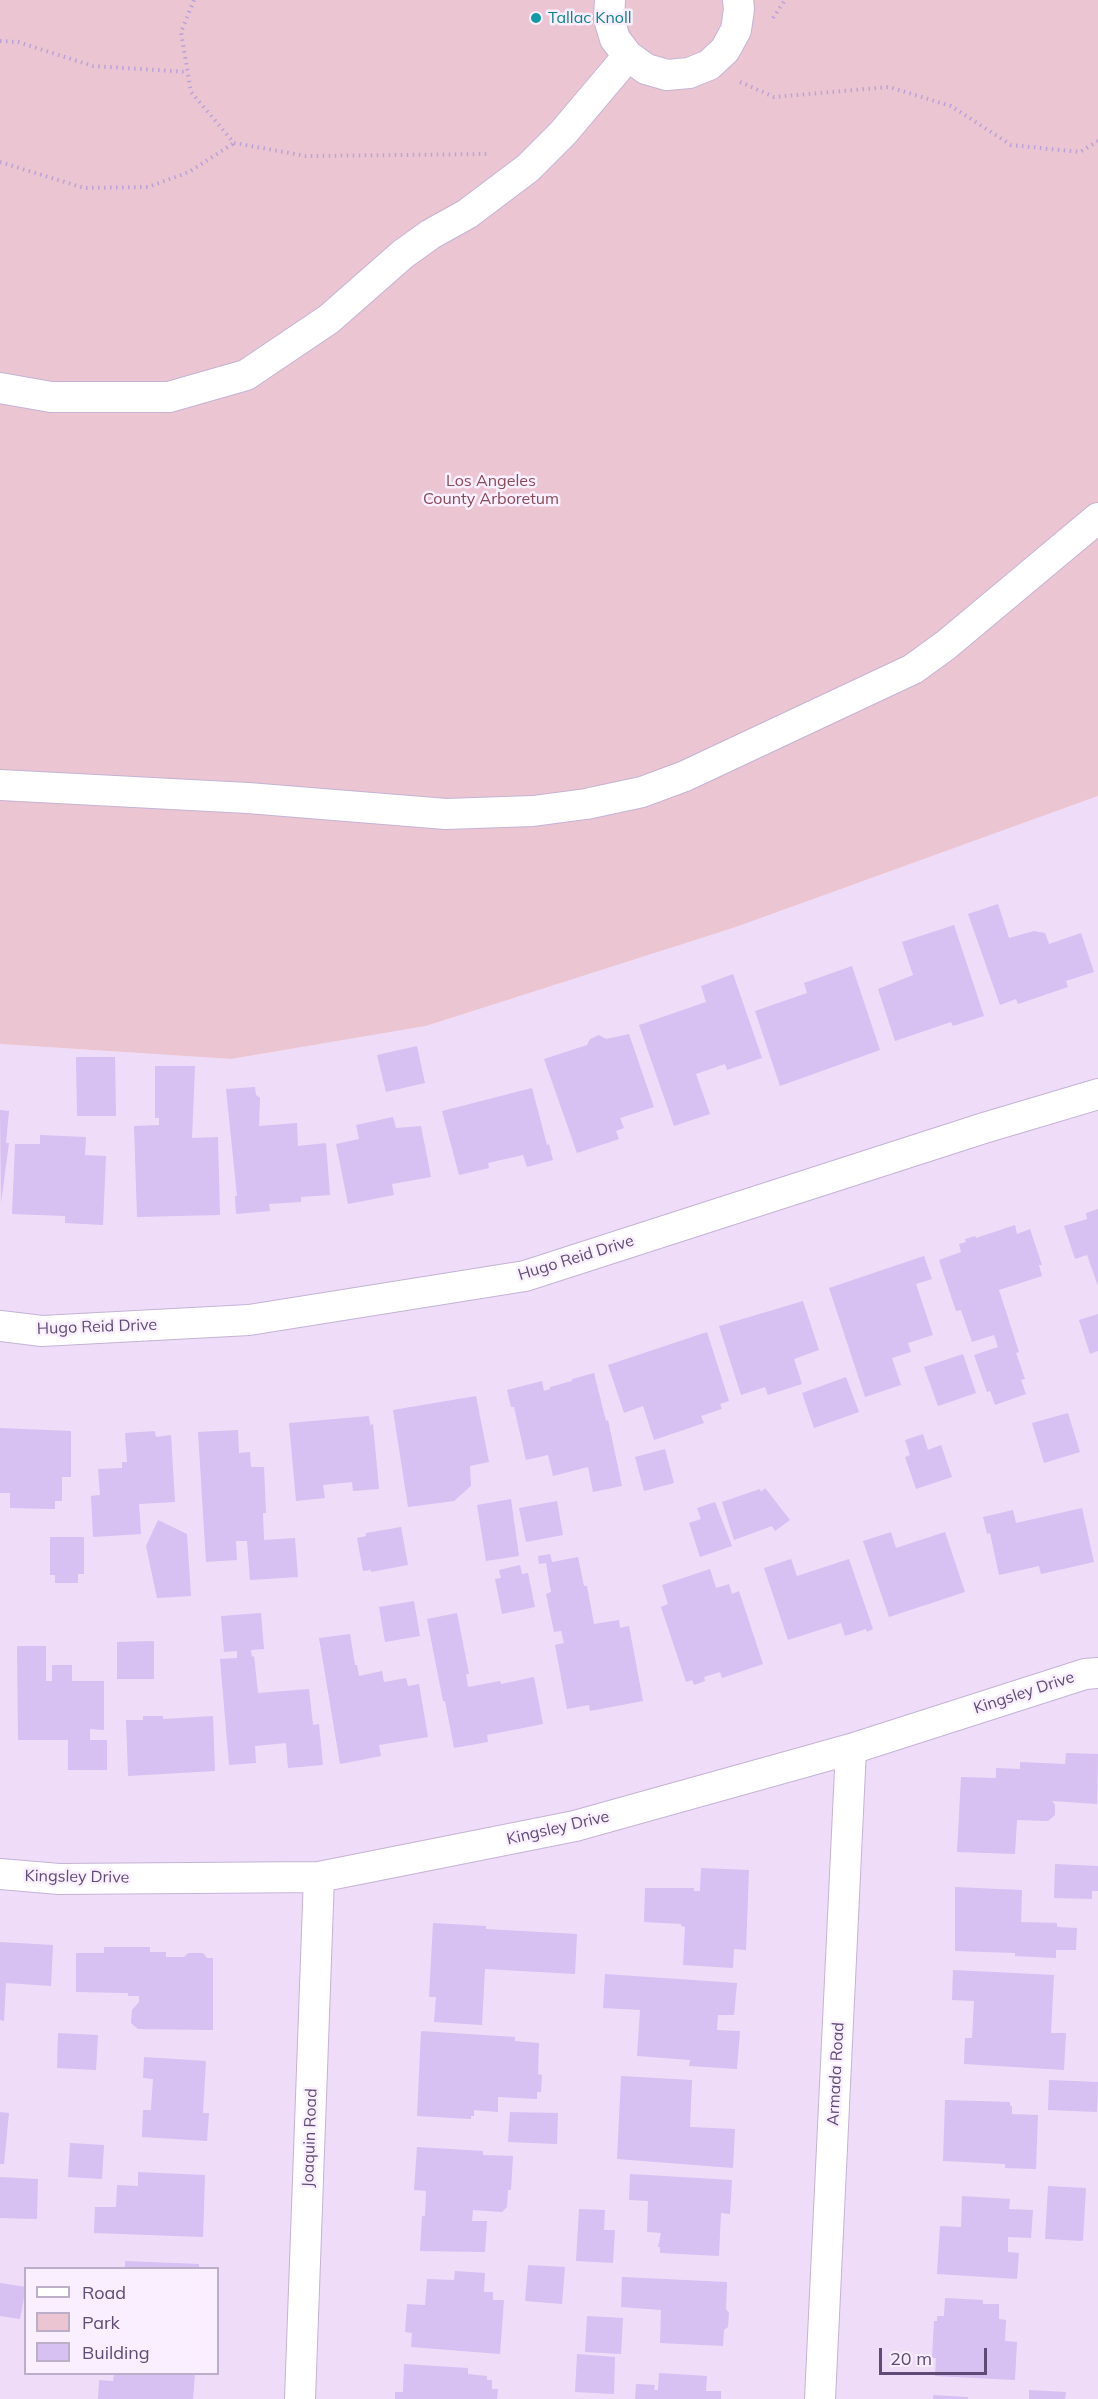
<!DOCTYPE html>
<html>
<head>
<meta charset="utf-8">
<style>
	body { margin:0 }
	#map { position:relative; width:1098px; height:2399px; overflow:hidden; background:#f6e8fd; font-family:Mulish,sans-serif }
	canvas { display:block }
	.legend { position:absolute; left:24px; top:2267px; width:195px; height:108px; box-sizing:border-box; background:#faefff; border:2px solid #bcaec9; margin:0; padding:8px 10px; list-style:none; font-size:18px; color:#5e4c77 }
	.legend li { display:flex; align-items:center; gap:12px; height:30px }
	.legend b { width:30px; border:2px solid #bcaec9 }
	.scale { position:absolute; left:879px; top:2348px; width:108px; height:27px; box-sizing:border-box; border:3px solid #5e4c77; border-top:0; padding-left:8px; font-size:18px; line-height:21px; white-space:nowrap; color:#5e4c77; -webkit-text-stroke:4px #faefff; paint-order:stroke }
</style>
</head>
<body>
<div id="map">
<canvas width="1098" height="2399"></canvas>
<ul class="legend">
<li><b style="height:8px;background:#fff"></b>Road</li>
<li><b style="height:16px;background:#ebc6d2"></b>Park</li>
<li><b style="height:16px;background:#d7c0f2"></b>Building</li>
</ul>
<div class="scale">20 m</div>
</div>
<script>
const c = document.querySelector('canvas').getContext('2d');
c.lineJoin = 'round';
function fill(path, color) {
  c.fillStyle = color;
  c.fill(path, 'evenodd');
}
function toPath(rows) {
  const path = new Path2D();
  for (const r of rows) {
    path.moveTo(r[0], r[1]);
    for (let i = 2; i < r.length; i += 2) path.lineTo(r[i], r[i + 1]);
  }
  return path;
}
function stroke(path, color, width, dash) {
  c.strokeStyle = color;
  c.lineWidth = width;
  c.lineCap = dash ? 'butt' : 'round';
  c.setLineDash(dash || []);
  c.stroke(path);
}
function drawText(font, color, halo, rows, align = 'center') {
  c.font = font + ' Mulish,sans-serif';
  c.lineWidth = 5;
  c.setLineDash([]);
  c.textBaseline = 'middle';
  c.strokeStyle = halo;
  c.fillStyle = color;
  for (const [text, x, y, turn = 0] of rows) {
    c.save();
    c.translate(x, y);
    c.rotate((+turn || 0) * Math.PI / 180);
    c.textAlign = isNaN(turn) ? turn : align;
    if (halo) c.strokeText(text, 0, 0);
    c.fillText(text, 0, 0);
    c.restore();
  }
}
const residential = toPath([
	[1098,796,1098,2399,0,2399,0,1044,231,1059,426,1026,736,927],
	[26,2268,218,2268,218,2374,26,2374]
]);
const green = toPath([
	[0,0,1098,0,1098,796,736,927,426,1026,231,1059,0,1044]
]);
const building = toPath([
	[998,904,1009,938,1034,931,1045,933,1049,944,1081,933,1094,972,1066,981,1068,987,1018,1004,1016,999,1000,1005,968,914],
	[954,925,984,1016,953,1026,951,1022,895,1041,878,989,913,975,902,942],
	[852,966,880,1050,780,1086,755,1011,807,993,804,983],
	[733,974,762,1058,727,1070,725,1064,696,1074,710,1114,674,1126,639,1025,706,1002,701,986],
	[629,1034,654,1107,620,1118,624,1128,616,1131,619,1139,577,1153,544,1059,587,1045,590,1039,599,1035,606,1039],
	[417,1046,425,1083,386,1092,377,1055],
	[76,1057,115,1057,116,1116,77,1116],
	[155,1066,195,1066,192,1138,218,1137,220,1215,137,1217,134,1126,159,1125,159,1118,155,1118],
	[255,1087,256,1095,260,1098,259,1126,297,1123,298,1146,326,1143,330,1195,301,1197,301,1202,269,1204,270,1211,236,1214,235,1196,237,1196,226,1089],
	[532,1088,547,1145,549,1144,553,1160,527,1167,523,1155,488,1163,489,1168,459,1175,442,1111],
	[0,1110,9,1111,6,1143,9,1143,1,1203],
	[393,1117,396,1128,421,1126,431,1177,392,1184,394,1195,348,1204,336,1144,359,1139,356,1125],
	[40,1135,86,1137,85,1155,106,1156,103,1225,65,1223,65,1216,12,1214,15,1144,40,1144],
	[1098,1209,1098,1286,1087,1255,1075,1259,1064,1226,1087,1219,1086,1213],
	[1015,1225,1017,1234,1030,1229,1042,1265,1039,1265,1042,1276,999,1290,1019,1352,1016,1353,1025,1379,1021,1380,1026,1394,995,1405,990,1391,987,1392,974,1355,998,1347,994,1335,972,1342,961,1310,956,1311,939,1260,961,1252,959,1244,966,1242,965,1239,975,1236,976,1238],
	[924,1256,932,1279,916,1284,933,1335,908,1343,911,1352,892,1358,901,1385,865,1397,829,1288],
	[803,1301,819,1350,794,1359,802,1384,768,1395,765,1387,741,1395,719,1326],
	[1098,1314,1098,1351,1090,1354,1079,1320],
	[707,1332,729,1401,720,1404,722,1409,701,1416,704,1423,654,1440,643,1406,624,1413,608,1365],
	[963,1354,976,1393,938,1406,924,1367],
	[594,1373,606,1421,608,1420,622,1486,593,1492,588,1467,553,1476,548,1455,526,1460,514,1407,511,1407,507,1390,542,1381,544,1391,550,1389,550,1387,572,1381,572,1379],
	[846,1377,859,1412,814,1428,802,1393],
	[476,1396,489,1462,470,1466,471,1486,454,1501,408,1507,393,1410],
	[1068,1413,1080,1452,1044,1463,1032,1423],
	[369,1416,370,1425,373,1424,379,1489,353,1491,352,1482,323,1485,325,1498,296,1501,289,1423],
	[0,1428,71,1431,71,1477,62,1477,62,1501,55,1501,55,1509,10,1508,10,1493,0,1493],
	[238,1430,239,1453,250,1452,251,1467,264,1467,266,1513,263,1513,264,1540,295,1538,298,1577,250,1580,247,1541,236,1541,237,1560,206,1562,198,1432],
	[155,1431,156,1437,171,1435,175,1502,139,1504,141,1534,93,1537,91,1496,100,1495,98,1469,122,1468,122,1462,127,1462,125,1433],
	[923,1434,928,1450,941,1445,952,1477,916,1489,905,1457,910,1455,905,1440],
	[665,1449,674,1483,644,1491,635,1457],
	[765,1488,790,1520,775,1531,772,1526,734,1540,722,1502,760,1489,761,1492],
	[511,1499,519,1556,486,1561,477,1505],
	[557,1501,563,1535,526,1542,519,1508],
	[715,1502,732,1546,700,1557,689,1523,701,1519,697,1508],
	[1082,1508,1094,1562,1041,1574,1039,1566,999,1575,990,1533,987,1534,983,1517,1013,1510,1016,1523],
	[158,1520,187,1534,191,1596,157,1598,146,1546],
	[401,1527,408,1565,371,1572,371,1570,363,1571,357,1538,366,1536,366,1533],
	[891,1532,896,1548,945,1532,965,1592,889,1617,863,1541],
	[50,1537,84,1537,84,1574,78,1574,78,1583,55,1583,55,1575,50,1575],
	[550,1554,552,1562,578,1557,584,1586,587,1586,594,1624,619,1620,620,1628,629,1626,643,1701,590,1711,589,1705,567,1709,555,1645,564,1643,561,1631,554,1632,546,1594,551,1592,546,1563,539,1564,538,1556],
	[791,1559,797,1576,849,1559,873,1629,867,1632,866,1629,845,1636,841,1623,788,1640,764,1568],
	[520,1565,522,1574,528,1573,535,1607,502,1614,495,1579,501,1578,499,1570],
	[710,1569,716,1588,729,1584,732,1594,739,1591,763,1664,722,1678,720,1672,704,1677,705,1681,694,1685,692,1680,686,1682,661,1607,668,1604,662,1585],
	[414,1601,420,1636,385,1642,379,1607],
	[261,1613,264,1649,251,1650,252,1657,254,1656,258,1693,309,1689,313,1725,319,1724,323,1765,288,1768,286,1743,255,1746,256,1763,229,1765,220,1659,237,1658,237,1651,224,1652,221,1616],
	[457,1613,469,1674,466,1674,468,1687,500,1681,501,1684,534,1677,543,1724,487,1735,488,1742,454,1748,445,1701,443,1701,427,1619],
	[350,1634,355,1665,357,1665,359,1676,382,1671,384,1682,406,1678,408,1686,419,1684,428,1737,379,1745,381,1756,340,1764,319,1638],
	[154,1641,154,1679,117,1679,117,1642],
	[17,1646,46,1646,46,1681,52,1681,52,1665,72,1665,72,1681,104,1681,104,1730,90,1729,90,1740,107,1740,107,1770,68,1770,68,1740,18,1740],
	[143,1716,163,1716,163,1719,213,1716,215,1771,128,1776,126,1720,143,1720],
	[1066,1753,1098,1754,1097,1804,1052,1801,1055,1805,1055,1815,1048,1821,1017,1820,1015,1854,957,1852,961,1777,996,1778,996,1768,1020,1769,1020,1762,1065,1764],
	[1055,1864,1098,1866,1098,1891,1092,1891,1092,1899,1054,1898],
	[701,1868,749,1870,746,1950,734,1949,733,1968,683,1965,685,1927,681,1926,681,1924,644,1922,645,1888,694,1888,694,1891,700,1891],
	[955,1887,1022,1890,1021,1922,1057,1923,1057,1927,1077,1928,1076,1950,1056,1950,1056,1958,1015,1956,1015,1953,955,1951],
	[433,1923,486,1926,486,1929,577,1934,575,1974,485,1969,482,2025,434,2022,436,1997,429,1997],
	[0,1942,53,1945,51,1986,6,1983,4,2021,0,2020],
	[104,1947,150,1947,150,1952,166,1952,166,1957,184,1957,188,1953,203,1953,207,1958,213,1958,213,2030,138,2029,131,2023,132,2010,139,2002,139,1996,128,1996,128,1993,76,1992,76,1953,104,1953],
	[953,1970,1054,1975,1051,2033,1066,2033,1064,2070,964,2064,965,2038,972,2038,974,2001,952,2000],
	[605,1974,737,1983,734,2015,718,2015,717,2030,740,2031,737,2069,689,2066,690,2060,637,2056,640,2010,603,2008],
	[421,2031,515,2037,515,2041,539,2043,538,2074,542,2075,541,2092,537,2092,537,2099,498,2097,498,2112,474,2110,474,2116,471,2116,471,2119,417,2116],
	[58,2033,98,2035,96,2070,57,2068],
	[144,2057,206,2061,203,2113,209,2113,207,2141,142,2137,143,2110,151,2110,153,2079,143,2078],
	[621,2076,692,2080,690,2127,735,2129,733,2168,617,2159],
	[1049,2080,1098,2082,1097,2112,1048,2110],
	[945,2100,1010,2102,1010,2106,1012,2106,1012,2114,1038,2115,1036,2169,1005,2168,1005,2164,943,2161],
	[0,2112,9,2113,4,2164,0,2164],
	[510,2112,558,2113,557,2144,508,2142],
	[70,2143,104,2145,102,2179,68,2177],
	[417,2147,483,2151,483,2155,513,2156,511,2190,508,2190,507,2207,502,2212,473,2210,472,2221,487,2221,485,2252,420,2251,422,2216,425,2216,426,2191,414,2190],
	[138,2172,205,2175,203,2237,94,2233,95,2207,116,2207,117,2185,138,2186],
	[630,2174,732,2180,730,2214,721,2213,719,2256,660,2253,660,2247,658,2247,661,2233,647,2232,648,2201,629,2200],
	[0,2177,38,2179,37,2219,0,2218],
	[1048,2186,1086,2188,1083,2241,1045,2239],
	[962,2196,1010,2199,1009,2209,1033,2210,1031,2238,1008,2237,1008,2252,1019,2253,1017,2279,937,2274,940,2226,961,2227],
	[579,2209,605,2210,604,2230,615,2230,613,2263,576,2261],
	[125,2261,199,2264,199,2268,125,2268],
	[528,2265,565,2267,562,2304,525,2301],
	[455,2271,485,2273,484,2292,493,2292,493,2300,504,2300,500,2354,411,2347,412,2333,405,2332,407,2304,425,2305,427,2279,454,2280],
	[622,2277,727,2282,726,2309,729,2313,728,2327,724,2330,723,2346,660,2343,661,2310,621,2307],
	[0,2283,26,2287,20,2319,0,2316],
	[945,2298,983,2300,983,2304,999,2304,999,2319,1006,2320,1005,2341,1017,2342,1015,2380,935,2376,936,2358,932,2358,934,2321,937,2321,937,2316,944,2316],
	[587,2316,623,2318,621,2354,585,2352],
	[577,2354,615,2357,614,2394,575,2392],
	[404,2364,468,2368,468,2374,487,2376,487,2380,492,2380,492,2389,498,2389,497,2399,395,2399,395,2392,403,2392],
	[659,2373,707,2376,706,2391,721,2391,721,2399,635,2399,636,2384,655,2385,654,2390,658,2390],
	[114,2374,195,2374,193,2399,98,2399,99,2380,113,2381],
	[1029,2390,1066,2392,1065,2399,1029,2399],
	[933,2395,968,2397,968,2399,933,2399]
]);
const path = toPath([
	[194,0,181,32,191,92,234,143,306,156,490,154],
	[773,18,785,0],
	[0,41,18,42,93,66,188,72],
	[740,82,774,97,889,87,951,106,1011,145,1080,152,1098,141],
	[0,162,84,188,148,187,189,172,234,143]
]);
const street = toPath([
	[610,0,609,19,615,39,628,56,646,69,667,75,689,73,709,65,725,50,736,30,739,9,738,0],
	[0,388,51,397,169,397,246,375,329,319,403,254,431,234,467,214,528,168,563,133,628,56],
	[0,785,248,798,446,814,533,811,586,804,642,792,685,776,913,669,946,645,1098,518],
	[0,1326,42,1331,249,1320,525,1276,984,1128,1098,1094],
	[0,1874,59,1879,319,1877,575,1826,851,1749,1085,1674,1098,1673],
	[300,2399,319,1877],
	[820,2399,851,1749]
]);
const markers = [
	[536,18,6,"#0f9aa8"]
];
const cultureNames = [
	["Tallac Knoll",548,18]
];
const parkNames = [
	["Los Angeles",491,481],
	["County Arboretum",491,499]
];
const streetNames = [
	["Hugo Reid Drive",576,1258,-17],
	["Hugo Reid Drive",97,1327,-2],
	["Kingsley Drive",1024,1693,-18],
	["Kingsley Drive",558,1828,-13],
	["Kingsley Drive",77,1877,1],
	["Armada Road",836,2074,-87],
	["Joaquin Road",310,2138,-88]
];
fill(residential, '#efdcf9');
fill(green, '#ebc6d2');
fill(building, '#d7c0f2');
stroke(street, '#c4b3d4', 32);
stroke(path, '#bba2d7', 4, [1.5, 4.5]);
stroke(street, '#fff', 30);
for (const [x, y, r, color] of markers) {
  const dot = new Path2D();
  dot.arc(x, y, r, 0, 2 * Math.PI);
  c.fillStyle = color;
  c.fill(dot);
  stroke(dot, '#faefff', 2);
}
drawText('16px', '#0d838f', '#faefff', cultureNames, 'left');
drawText('16px', '#894957', '#faefff', parkNames);
drawText('16px', '#5e4c77', '#faefff', streetNames);
</script>
</body>
</html>
